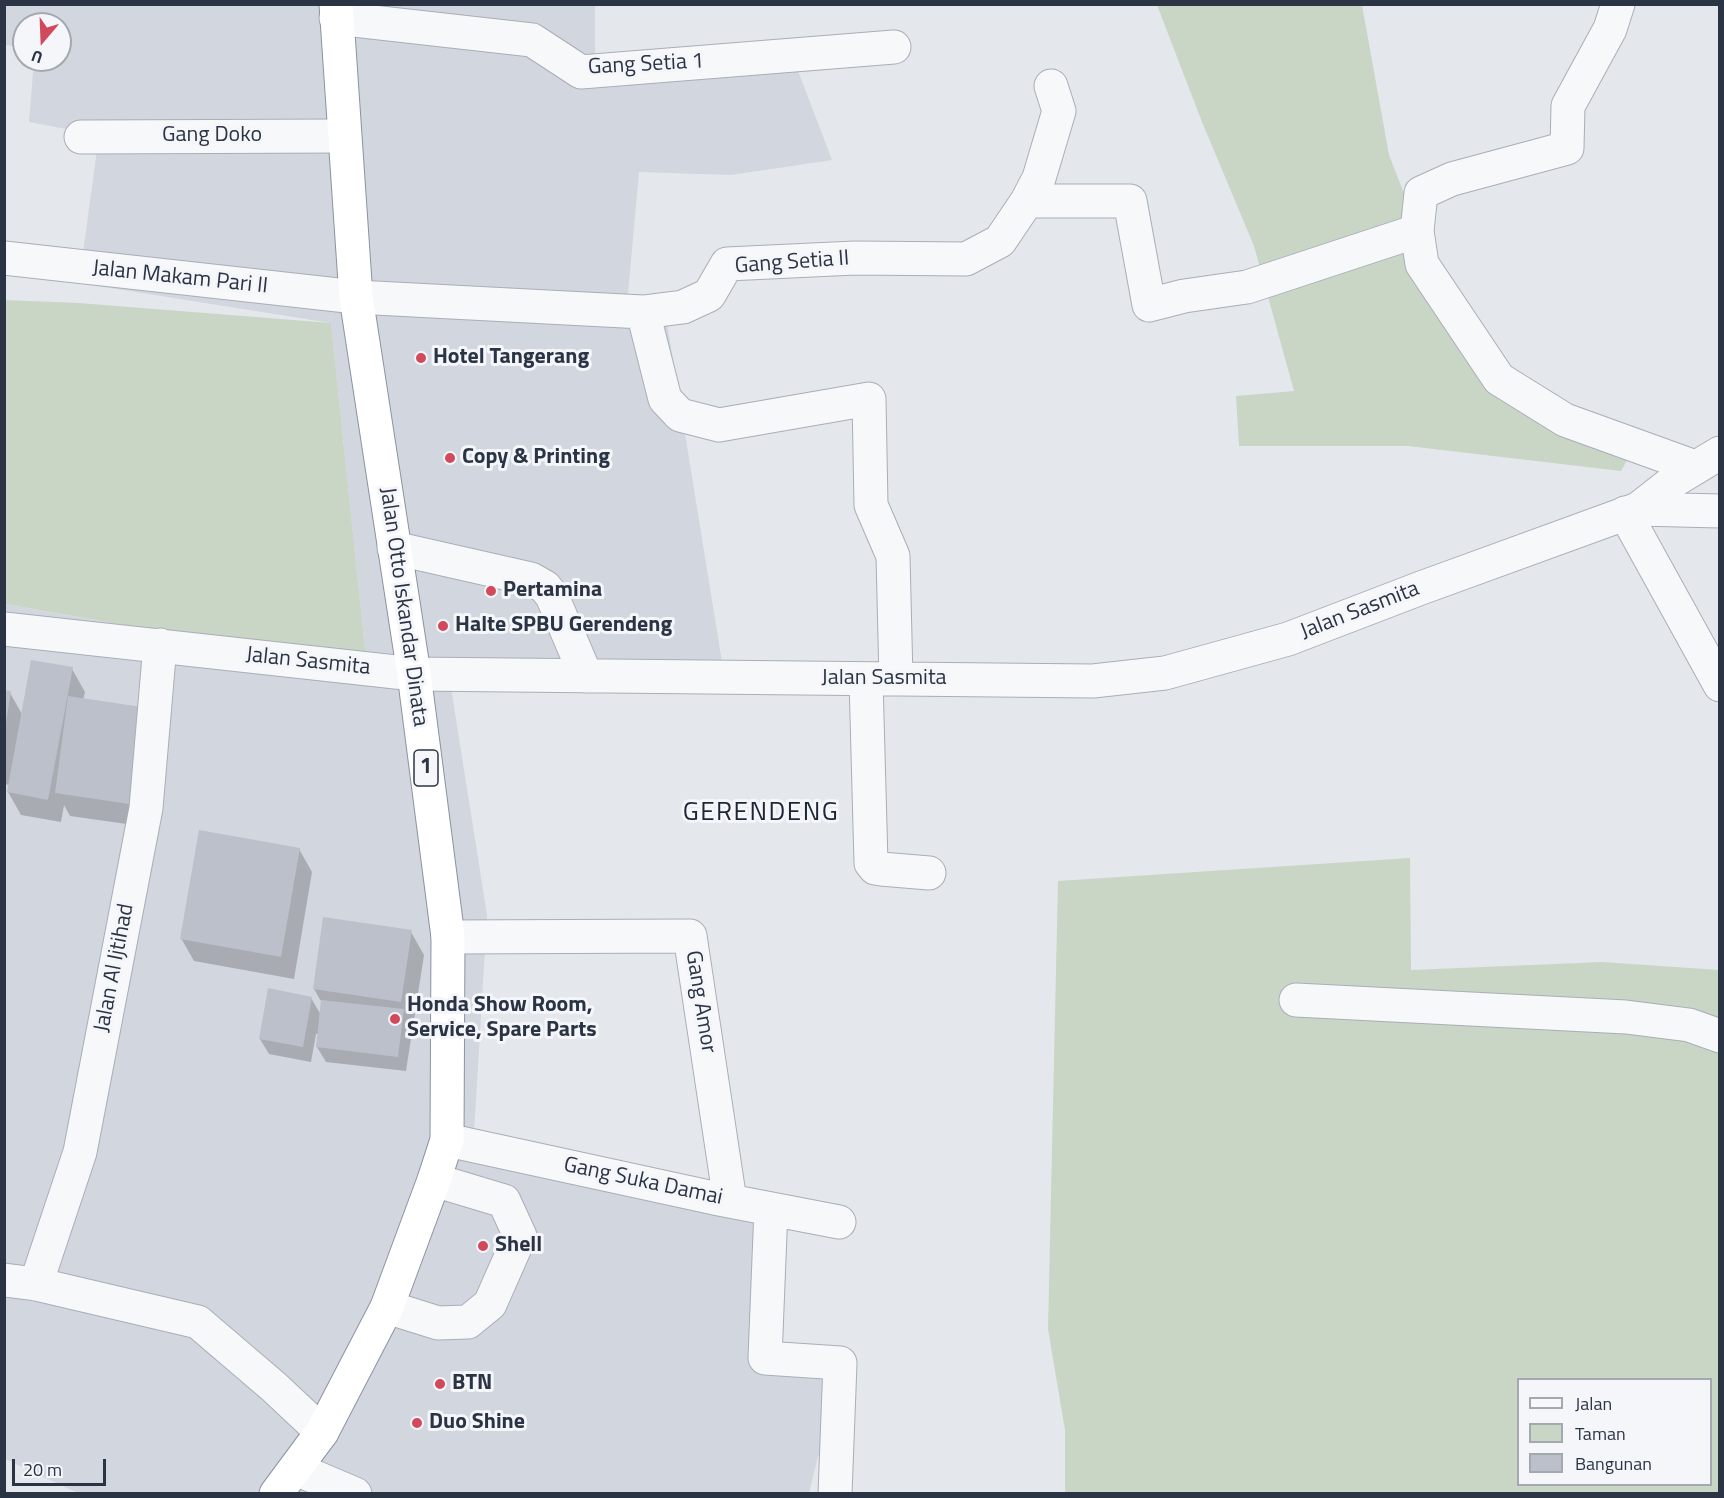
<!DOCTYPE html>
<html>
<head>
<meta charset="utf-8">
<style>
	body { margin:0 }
	#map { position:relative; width:1724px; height:1498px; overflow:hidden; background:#e4e7ec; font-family:"Titillium Web",sans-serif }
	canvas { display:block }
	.frame { position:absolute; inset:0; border:6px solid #2b3445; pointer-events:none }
	.legend { position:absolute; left:1517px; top:1378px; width:195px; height:108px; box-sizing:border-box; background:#f4f6f9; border:2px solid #a4a8b1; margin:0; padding:8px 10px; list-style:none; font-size:18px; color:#2b3445 }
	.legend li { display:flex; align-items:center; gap:12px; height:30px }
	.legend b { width:30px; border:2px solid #a4a8b1 }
	.north { position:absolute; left:12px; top:12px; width:60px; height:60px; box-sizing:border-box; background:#f4f6f9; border:2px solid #a4a8b1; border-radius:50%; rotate:199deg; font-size:16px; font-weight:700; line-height:24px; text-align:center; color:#2b3445 }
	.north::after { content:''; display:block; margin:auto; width:21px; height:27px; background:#d1495b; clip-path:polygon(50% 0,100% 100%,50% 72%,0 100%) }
	.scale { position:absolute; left:12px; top:1459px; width:94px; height:27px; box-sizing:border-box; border:3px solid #2b3445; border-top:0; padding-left:8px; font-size:18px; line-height:21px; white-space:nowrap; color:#2b3445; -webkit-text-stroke:4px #f4f6f9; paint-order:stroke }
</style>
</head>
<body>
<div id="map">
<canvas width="1724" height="1498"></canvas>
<div class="frame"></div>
<ul class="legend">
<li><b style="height:8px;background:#f7f8fa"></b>Jalan</li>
<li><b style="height:16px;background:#c9d6c5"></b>Taman</li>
<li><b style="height:16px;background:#bbc0ca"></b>Bangunan</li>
</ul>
<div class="north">U</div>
<div class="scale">20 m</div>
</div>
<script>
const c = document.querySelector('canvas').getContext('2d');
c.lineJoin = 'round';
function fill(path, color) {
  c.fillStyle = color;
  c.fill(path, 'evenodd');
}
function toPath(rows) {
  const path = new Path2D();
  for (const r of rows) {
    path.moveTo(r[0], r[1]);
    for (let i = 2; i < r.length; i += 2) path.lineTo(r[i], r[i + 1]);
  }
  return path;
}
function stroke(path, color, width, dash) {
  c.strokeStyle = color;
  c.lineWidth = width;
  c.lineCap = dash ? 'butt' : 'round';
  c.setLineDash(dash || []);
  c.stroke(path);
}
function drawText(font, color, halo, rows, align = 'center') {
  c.font = font + ' "Titillium Web",sans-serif';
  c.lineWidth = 6;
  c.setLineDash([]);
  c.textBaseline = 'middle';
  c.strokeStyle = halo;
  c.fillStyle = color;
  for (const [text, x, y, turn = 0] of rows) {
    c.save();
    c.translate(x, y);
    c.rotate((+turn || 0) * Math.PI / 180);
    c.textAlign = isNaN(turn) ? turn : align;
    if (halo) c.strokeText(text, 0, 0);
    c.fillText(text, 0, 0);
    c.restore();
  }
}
const built = toPath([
	[5,5,595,5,595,73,792,55,832,160,731,175,639,172,627,304,663,298,722,662,449,675,487,915,473,1150,767,1210,752,1357,834,1367,842,1454,818,1456,809,1493,80,1494,5,1459,4,604,367,668,331,323,79,283,99,135,29,122,34,60,60,60,60,24,24,24,24,47,5,45]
]);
const green = toPath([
	[1157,5,1362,5,1389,155,1440,286,1499,369,1637,442,1621,471,1408,446,1239,446,1236,396,1294,391,1254,246,1202,122],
	[5,300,79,303,331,323,367,668,5,604],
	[1410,858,1411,970,1602,962,1719,970,1719,1493,1065,1493,1065,1430,1048,1329,1058,881],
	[1518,1380,1710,1380,1710,1484,1518,1484]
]);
const shadow = toPath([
	[72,669,85,692,83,700,148,827,70,816,64,805,61,822,21,815,8,792,9,785,4,784,4,692,10,693,22,714],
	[299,849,312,872,294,979,194,961,181,938],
	[411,932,424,955,406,1071,326,1062,317,1047,319,1034,316,1034,311,1062,269,1054,260,1039,311,998,321,1015,322,1003,314,989]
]);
const building = toPath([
	[31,660,73,667,48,800,7,792],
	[4,690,11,691,6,723,4,723],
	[68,696,149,708,136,805,55,793],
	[199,830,300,848,281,957,180,939],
	[323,917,412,930,401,1002,313,989],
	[268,988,312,997,303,1047,259,1039],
	[321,1000,404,1009,398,1057,316,1047]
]);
const minor = toPath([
	[1618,4,1610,29,1568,106,1567,148,1452,179,1421,193,1417,231,1422,264,1499,379,1565,420,1695,467],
	[336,18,532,40,581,72,894,47],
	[81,137,344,136],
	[1027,201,1130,201,1149,305,1184,296,1247,287,1417,231],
	[4,258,356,297,643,312,683,307,709,295,727,264,855,258,966,259,1000,241,1027,201,1039,178,1059,111,1051,86],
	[643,312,665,399,680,415,719,425,869,399,871,505,893,556,896,679],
	[1638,509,1720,511],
	[1625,513,1720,685],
	[394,548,531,579,545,587,552,596,586,676],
	[4,629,414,674,1093,681,1165,673,1288,639,1421,588,1638,509,1675,480,1720,453],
	[866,680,871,863,875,868,881,869,929,873],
	[448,937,690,936,730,1201],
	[1296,1000,1626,1017,1689,1025,1720,1036],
	[447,1140,714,1198,839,1222],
	[771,1209,765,1358,840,1363,835,1494],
	[4,1280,36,1284,198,1322,274,1387,322,1432],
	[36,1284,80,1152,146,808,160,645],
	[387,1307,438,1323,468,1322,490,1304,520,1236,504,1201,434,1180],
	[296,1469,355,1494]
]);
const highway = toPath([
	[276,1494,322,1432,387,1307,434,1180,447,1140,448,937,414,674,356,297,336,4]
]);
const markers = [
	[421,358,6,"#d1495b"],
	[450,458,6,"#d1495b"],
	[491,591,6,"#d1495b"],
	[443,626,6,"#d1495b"],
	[395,1019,6,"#d1495b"],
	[483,1246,6,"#d1495b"],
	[440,1384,6,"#d1495b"],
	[417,1423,6,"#d1495b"]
];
const shields = [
	[426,768,24]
];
const shieldNames = [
	["1",426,768]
];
const streetNames = [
	["Gang Setia 1",646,65,-3],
	["Gang Doko",212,136],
	["Gang Setia II",792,263,-4],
	["Jalan Makam Pari II",180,278,6],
	["Jalan Otto Iskandar Dinata",403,607,82],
	["Jalan Sasmita",1360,611,-21],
	["Jalan Sasmita",308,662,6],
	["Jalan Sasmita",884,679],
	["Jalan Al Ijtihad",115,968,-79],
	["Gang Amor",700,1002,81],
	["Gang Suka Damai",643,1182,12]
];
const poiNames = [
	["Hotel Tangerang",433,358],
	["Copy & Printing",462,458],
	["Pertamina",503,591],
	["Halte SPBU Gerendeng",455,626],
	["Honda Show Room,",407,1006],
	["Service, Spare Parts",407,1031],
	["Shell",495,1246],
	["BTN",452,1384],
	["Duo Shine",429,1423]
];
const quarterNames = [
	["GERENDENG",761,814]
];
fill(built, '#d2d6de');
fill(green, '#c9d6c5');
fill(shadow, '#0003');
fill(building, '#bbc0ca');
stroke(minor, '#a9aeb7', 35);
stroke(highway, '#8b94a3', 35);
stroke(minor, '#f7f8fa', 33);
stroke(highway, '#fff', 33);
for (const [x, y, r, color] of markers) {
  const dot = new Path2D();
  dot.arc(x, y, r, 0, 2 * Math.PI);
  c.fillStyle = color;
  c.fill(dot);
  stroke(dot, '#f4f6f9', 2);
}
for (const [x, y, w] of shields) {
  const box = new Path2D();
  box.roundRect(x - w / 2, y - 18, w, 36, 4.5);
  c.fillStyle = '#f4f6f9';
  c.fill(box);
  stroke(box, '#2b3445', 1.5);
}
drawText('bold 21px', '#2b3445', null, shieldNames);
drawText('22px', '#2b3445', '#f4f6f9', streetNames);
drawText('bold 22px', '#2b3445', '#f4f6f9', poiNames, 'left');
c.letterSpacing = '1.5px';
drawText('26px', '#1d2536', '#f4f6f9', quarterNames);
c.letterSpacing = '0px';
</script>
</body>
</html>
